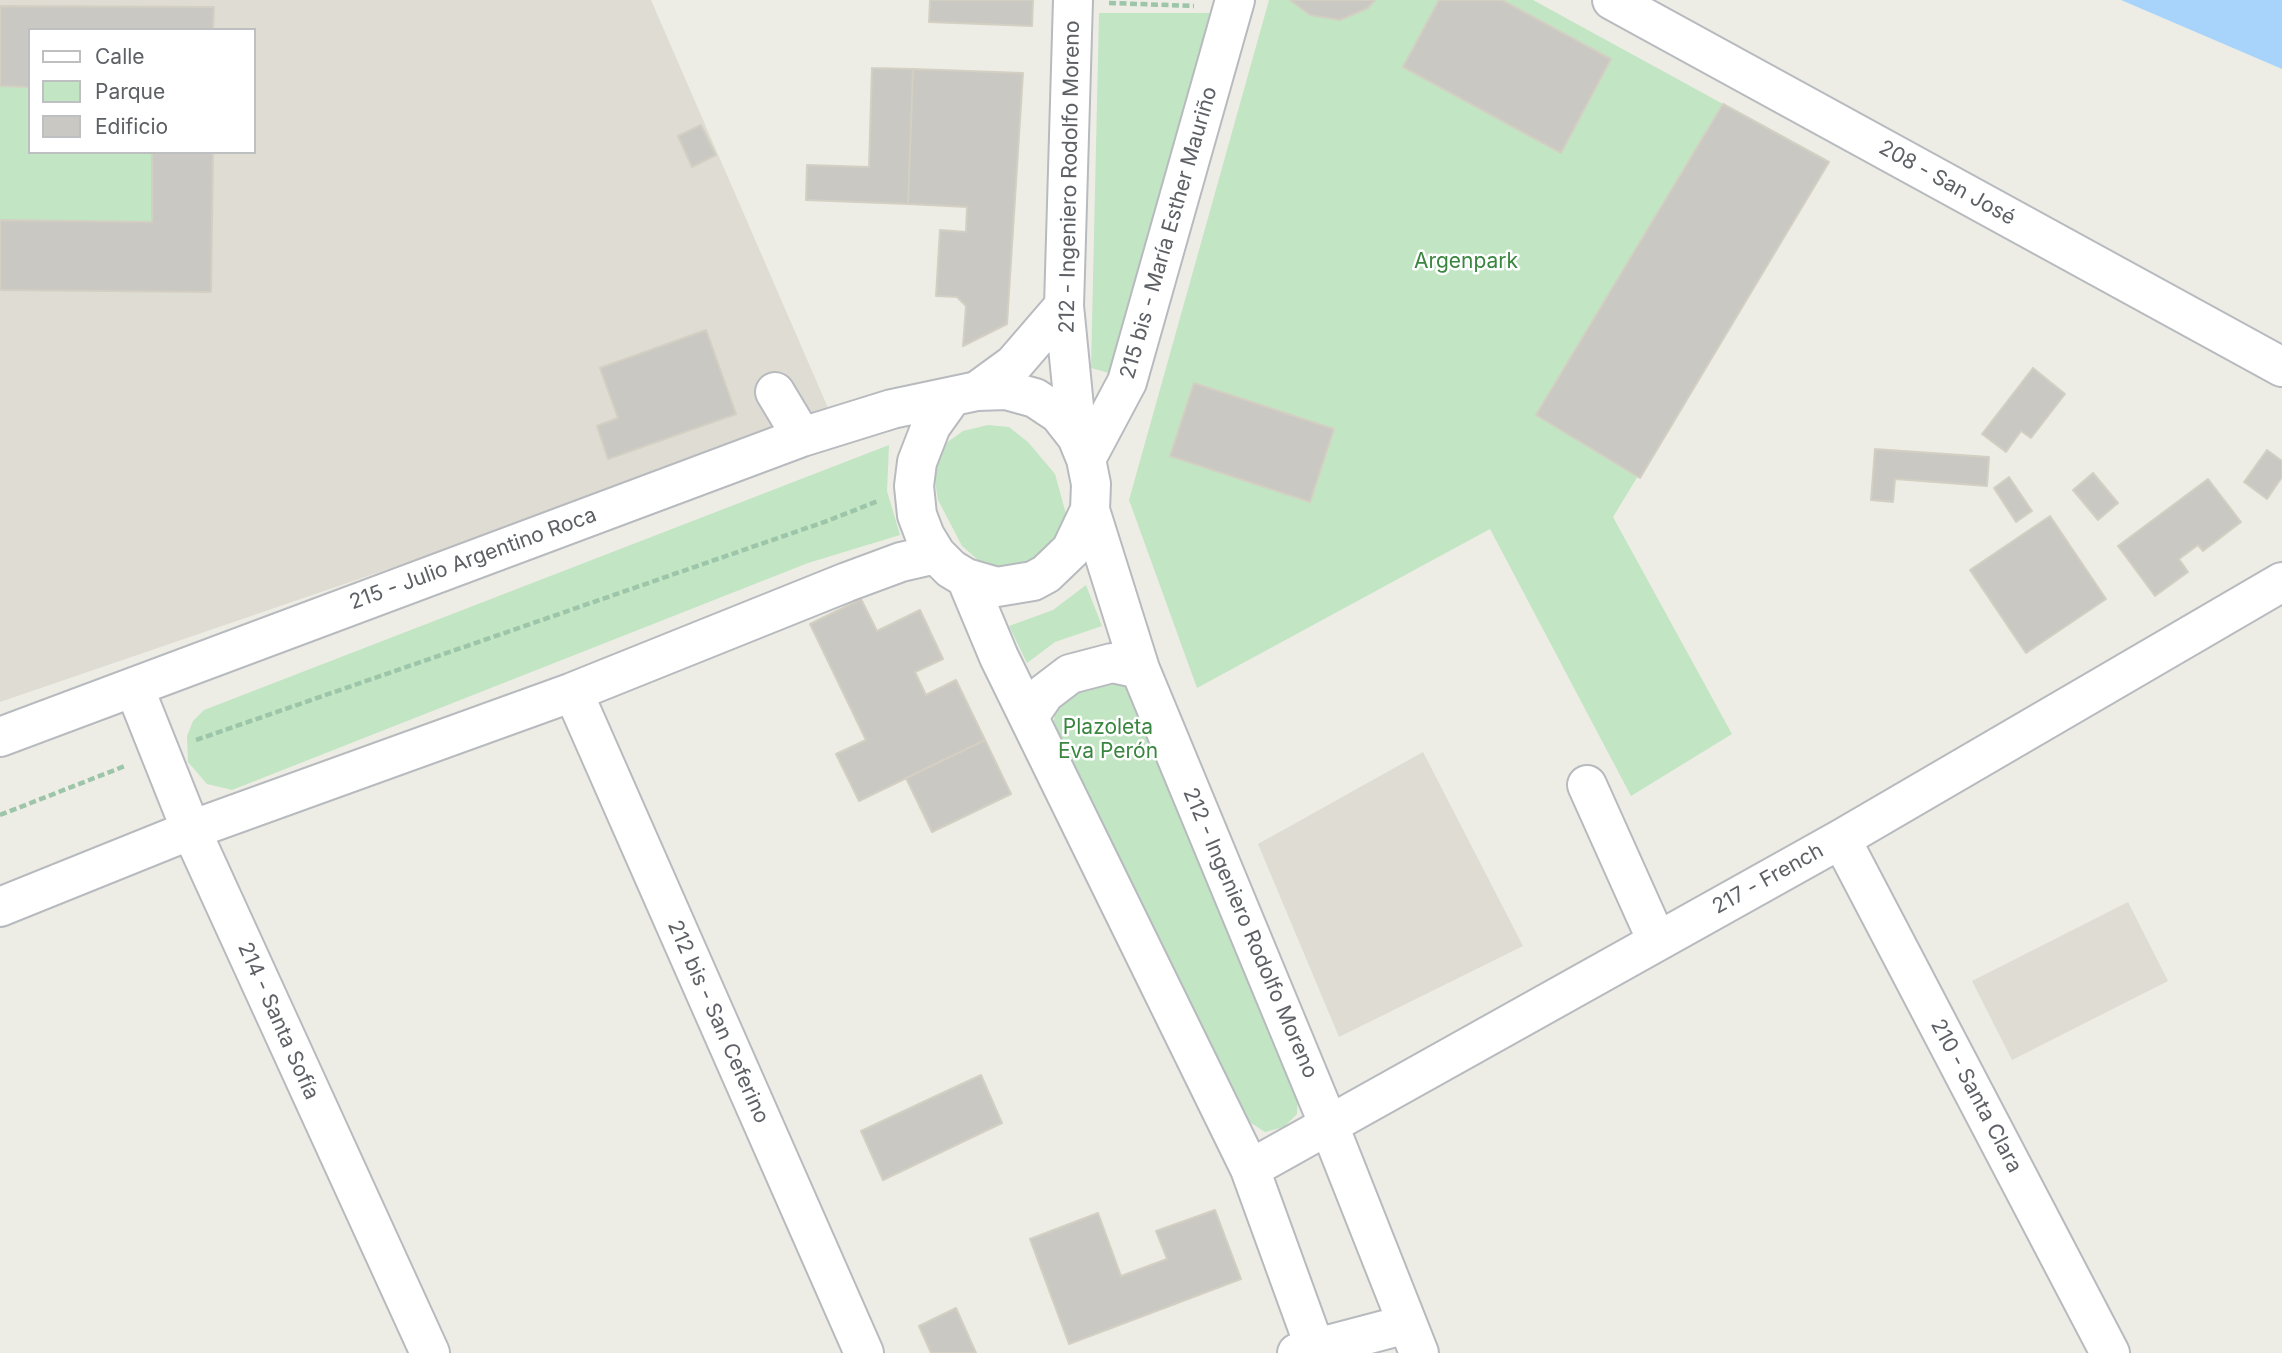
<!DOCTYPE html>
<html>
<head>
<meta charset="utf-8">
<style>
	body { margin:0 }
	#map { position:relative; width:2282px; height:1353px; overflow:hidden; background:#eeede5; font-family:Inter,sans-serif }
	canvas { display:block }
	.legend { position:absolute; left:28px; top:28px; width:228px; height:126px; box-sizing:border-box; background:#fff; border:2px solid #bebfc1; margin:0; padding:9px 12px; list-style:none; font-size:21px; color:#5d6065 }
	.legend li { display:flex; align-items:center; gap:14px; height:35px }
	.legend b { width:35px; border:2px solid #bebfc1 }
</style>
</head>
<body>
<div id="map">
<canvas width="2282" height="1353"></canvas>
<ul class="legend">
<li><b style="height:9px;background:#fff"></b>Calle</li>
<li><b style="height:19px;background:#c2e5c4"></b>Parque</li>
<li><b style="height:19px;background:#cac8c2"></b>Edificio</li>
</ul>
</div>
<script>
const c = document.querySelector('canvas').getContext('2d');
c.lineJoin = 'round';
function fill(path, color) {
  c.fillStyle = color;
  c.fill(path, 'evenodd');
}
function toPath(rows) {
  const path = new Path2D();
  for (const r of rows) {
    path.moveTo(r[0], r[1]);
    for (let i = 2; i < r.length; i += 2) path.lineTo(r[i], r[i + 1]);
  }
  return path;
}
function stroke(path, color, width, dash) {
  c.strokeStyle = color;
  c.lineWidth = width;
  c.lineCap = dash ? 'butt' : 'round';
  c.setLineDash(dash || []);
  c.stroke(path);
}
function drawText(font, color, halo, rows, align = 'center') {
  c.font = font + ' Inter,sans-serif';
  c.lineWidth = 5;
  c.setLineDash([]);
  c.textBaseline = 'middle';
  c.strokeStyle = halo;
  c.fillStyle = color;
  for (const [text, x, y, turn = 0] of rows) {
    c.save();
    c.translate(x, y);
    c.rotate((+turn || 0) * Math.PI / 180);
    c.textAlign = isNaN(turn) ? turn : align;
    if (halo) c.strokeText(text, 0, 0);
    c.fillText(text, 0, 0);
    c.restore();
  }
}
const education = toPath([
	[0,0,651,0,832,417,0,702],
	[30,30,254,30,254,152,30,152],
	[1423,752,1523,946,1339,1037,1258,844],
	[2128,902,2168,981,2012,1060,1972,981]
]);
const green = toPath([
	[1269,0,1533,0,1829,162,1613,517,1732,734,1631,796,1490,529,1197,688,1129,500],
	[1099,13,1216,13,1109,373,1091,368],
	[0,86,30,87,30,152,152,152,152,222,0,220],
	[988,425,1009,427,1028,442,1055,474,1066,514,1061,538,1052,558,998,571,978,560,962,546,938,500,933,469,942,446,963,431],
	[889,445,887,491,900,535,808,563,232,790,207,784,188,762,187,736,193,721,204,710],
	[1086,585,1102,626,1055,642,1027,663,1009,626,1053,610],
	[1087,680,1128,684,1298,1094,1297,1114,1284,1127,1265,1132,1248,1121,1065,752,1054,722,1055,709]
]);
const water = toPath([
	[2121,0,2282,0,2282,69]
]);
const building = toPath([
	[930,0,1033,0,1032,26,929,22,930,0],
	[1290,0,1375,0,1368,8,1340,20,1310,15,1290,0],
	[1439,0,1502,0,1611,59,1561,153,1403,67,1439,0],
	[0,6,214,7,213,30,30,30,30,87,0,86,0,6],
	[872,68,913,69,908,204,806,200,807,165,869,167,872,68],
	[913,69,1023,73,1007,324,963,346,966,306,957,297,936,296,940,230,966,232,967,207,908,204,913,69],
	[1723,104,1829,162,1640,478,1536,415,1723,104],
	[701,125,716,155,692,167,678,136,701,125],
	[152,152,213,152,211,292,0,290,0,220,152,222,152,152],
	[706,330,736,414,608,459,597,426,618,418,600,368,706,330],
	[2033,368,2065,394,2031,438,2021,431,2006,452,1982,434,2033,368],
	[1194,383,1334,429,1310,502,1170,456,1194,383],
	[1875,449,1989,457,1987,486,1895,479,1893,502,1871,500,1875,449],
	[2267,450,2282,461,2282,477,2267,499,2244,482,2267,450],
	[2093,473,2118,503,2098,520,2073,490,2093,473],
	[2009,477,2032,511,2016,522,1994,488,2009,477],
	[2208,479,2241,522,2203,551,2198,545,2179,559,2188,572,2155,596,2118,546,2208,479],
	[2050,516,2106,599,2026,653,1970,570,2050,516],
	[861,599,877,631,920,610,943,659,915,672,926,695,956,680,985,740,859,801,836,754,866,740,810,624,861,599],
	[985,740,1011,794,932,832,906,778,985,740],
	[981,1075,1002,1123,883,1180,861,1131,981,1075],
	[1215,1210,1241,1279,1069,1344,1030,1239,1098,1213,1121,1276,1167,1259,1156,1231,1215,1210],
	[956,1308,976,1353,931,1353,919,1326,956,1308]
]);
const path = toPath([
	[1109,3,1194,6],
	[196,740,827,521,878,501],
	[0,815,125,766]
]);
const minor = toPath([
	[1073,0,1064,306,1077,437],
	[1612,0,2282,367],
	[977,391,1014,364,1064,306],
	[775,392,802,437],
	[1086,459,1127,382,1235,0],
	[1090,510,1140,669,1328,1123,1419,1353],
	[966,578,999,657,1250,1169,1315,1348],
	[134,687,191,830,430,1353],
	[573,692,864,1353],
	[1030,715,1045,693,1070,674,1112,663,1140,669],
	[0,737,802,437,892,409,977,391,1006,390,1035,398,1059,414,1077,437,1086,459,1091,484,1090,510,1071,550,1046,574,1033,581,997,587,966,578,951,569,936,554,925,536,917,515,914,486,917,462,931,426,951,398],
	[1587,785,1657,941],
	[1841,839,2110,1353],
	[0,907,191,830,573,692,847,582,901,562,936,554],
	[1250,1169,1841,839,2282,582],
	[1297,1353,1407,1324]
]);
const streetNames = [
	["212 - Ingeniero Rodolfo Moreno",1070,177,-89],
	["208 - San José",1947,183,29],
	["215 bis - María Esther Mauriño",1169,233,-74],
	["215 - Julio Argentino Roca",473,559,-20],
	["217 - French",1768,879,-29],
	["212 - Ingeniero Rodolfo Moreno",1250,933,67],
	["214 - Santa Sofía",278,1021,66],
	["212 bis - San Ceferino",718,1022,66],
	["210 - Santa Clara",1976,1096,62]
];
const parkNames = [
	["Argenpark",1466,262],
	["Plazoleta",1108,728],
	["Eva Perón",1108,752]
];
fill(education, '#dedcd3');
fill(green, '#c2e5c4');
fill(water, '#a8d4fb');
fill(building, '#cac8c2');
stroke(building, '#d3cfc3', 2);
stroke(minor, '#b7babe', 42);
stroke(path, '#9cc5a9', 4.5, [7, 3.5]);
stroke(minor, '#fff', 38);
drawText('21px', '#5d6065', '#fff', streetNames);
drawText('21px', '#3a8640', '#fff', parkNames);
</script>
</body>
</html>
